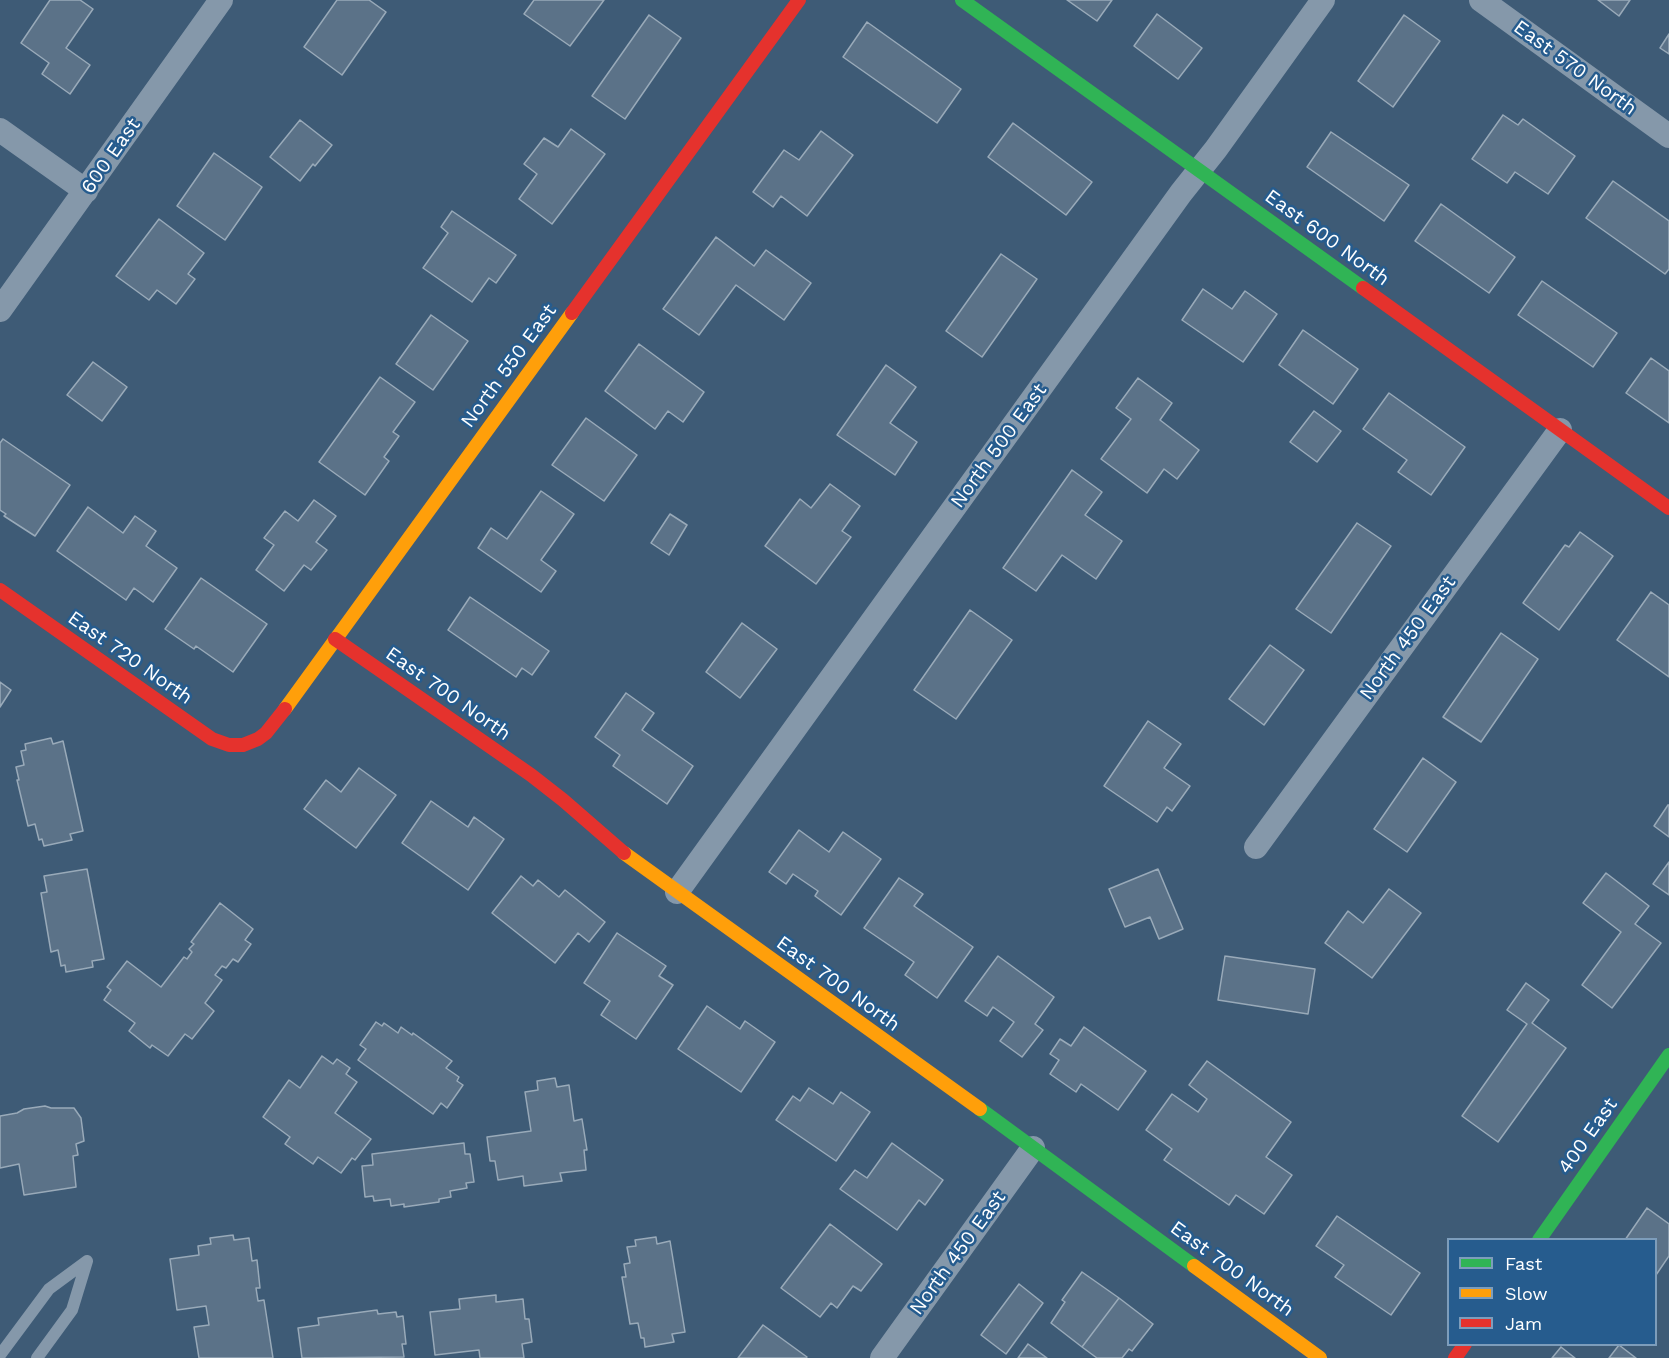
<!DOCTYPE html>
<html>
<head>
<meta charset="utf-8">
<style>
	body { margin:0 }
	#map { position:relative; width:1669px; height:1358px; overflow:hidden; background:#3e5b76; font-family:"Work Sans",sans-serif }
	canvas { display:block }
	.legend { position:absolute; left:1447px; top:1238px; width:210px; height:108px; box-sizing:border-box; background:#265c8e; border:2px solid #7d9dbb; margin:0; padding:8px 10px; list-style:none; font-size:18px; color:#fff }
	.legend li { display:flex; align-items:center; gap:12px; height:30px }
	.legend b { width:30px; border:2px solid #7d9dbb }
</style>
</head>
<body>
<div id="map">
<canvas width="1669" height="1358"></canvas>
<ul class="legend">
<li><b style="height:8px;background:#30b455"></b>Fast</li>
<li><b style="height:8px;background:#ff9f0a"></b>Slow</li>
<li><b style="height:8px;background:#e5322d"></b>Jam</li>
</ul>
</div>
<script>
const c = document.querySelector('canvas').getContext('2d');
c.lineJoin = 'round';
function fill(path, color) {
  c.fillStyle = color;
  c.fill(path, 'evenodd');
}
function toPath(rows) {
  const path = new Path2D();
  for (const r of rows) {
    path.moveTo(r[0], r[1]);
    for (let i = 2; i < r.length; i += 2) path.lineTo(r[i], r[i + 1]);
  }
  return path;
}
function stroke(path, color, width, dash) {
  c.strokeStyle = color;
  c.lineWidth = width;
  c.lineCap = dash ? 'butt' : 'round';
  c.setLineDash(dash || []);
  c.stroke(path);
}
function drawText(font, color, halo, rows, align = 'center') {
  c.font = font + ' "Work Sans",sans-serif';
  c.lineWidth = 5;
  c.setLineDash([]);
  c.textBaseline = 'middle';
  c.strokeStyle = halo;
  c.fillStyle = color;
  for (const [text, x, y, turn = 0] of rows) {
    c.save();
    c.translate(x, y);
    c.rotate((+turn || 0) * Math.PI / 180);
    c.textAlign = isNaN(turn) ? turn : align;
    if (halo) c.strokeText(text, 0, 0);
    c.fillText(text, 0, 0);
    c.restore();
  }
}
const building = toPath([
	[50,0,80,0,93,9,66,48,90,65,70,94,42,74,49,63,21,43,50,0],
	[337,0,369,0,386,12,342,75,304,47,337,0],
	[534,0,604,0,570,46,524,14,534,0],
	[1067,0,1112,0,1097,21,1067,0],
	[1598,0,1630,0,1619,16,1598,0],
	[1157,14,1202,48,1178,79,1134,46,1157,14],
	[649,15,681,38,625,119,592,96,649,15],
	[1404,15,1440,41,1393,107,1358,81,1404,15],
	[867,22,961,89,937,123,843,57,867,22],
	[1669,34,1669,54,1660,48,1669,34],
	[1503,115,1518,125,1523,119,1575,156,1548,194,1515,172,1507,183,1472,159,1503,115],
	[300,120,332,145,315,166,313,164,300,181,270,157,300,120],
	[1013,123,1092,182,1066,215,988,157,1013,123],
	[571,129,605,154,552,224,519,199,537,174,524,164,544,138,558,147,571,129],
	[821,131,853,155,807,216,781,196,773,207,753,192,784,150,799,160,821,131],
	[1331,132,1409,185,1384,221,1307,167,1331,132],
	[214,153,262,187,225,240,177,206,214,153],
	[1613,181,1669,221,1669,269,1665,274,1586,218,1613,181],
	[1441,204,1515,257,1489,293,1415,241,1441,204],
	[452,211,516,255,496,283,489,278,472,302,423,268,448,233,441,227,452,211],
	[159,219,204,253,188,274,195,279,176,304,157,290,149,300,116,276,159,219],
	[716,237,754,266,766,250,811,283,784,320,736,285,699,335,663,309,716,237],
	[1001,254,1037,279,982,357,946,331,1001,254],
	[1542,281,1617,333,1593,367,1518,315,1542,281],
	[1203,289,1232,309,1245,291,1277,314,1243,362,1182,320,1203,289],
	[431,315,468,341,433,390,396,364,431,315],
	[1303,330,1358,369,1333,404,1279,365,1303,330],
	[639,344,704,392,683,422,668,411,655,429,605,391,639,344],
	[1651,358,1669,371,1669,423,1626,393,1651,358],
	[93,362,127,387,102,421,67,395,93,362],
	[886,365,916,387,890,423,917,442,895,475,837,435,886,365],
	[380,377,415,402,393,432,399,436,384,457,389,461,365,495,319,462,380,377],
	[1138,378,1172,403,1160,420,1199,450,1177,479,1164,469,1147,493,1101,459,1131,419,1116,408,1138,378],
	[1389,393,1465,447,1431,495,1398,472,1407,460,1363,429,1389,393],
	[1314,411,1341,431,1317,462,1290,442,1314,411],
	[586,418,637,455,604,501,552,465,586,418],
	[3,439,70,485,35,536,4,516,6,514,0,510,0,443,3,439],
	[1072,470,1102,492,1085,515,1122,541,1096,579,1062,555,1036,591,1003,568,1072,470],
	[830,484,860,506,842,531,851,537,816,584,765,546,800,499,811,508,830,484],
	[541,491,574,514,541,560,556,571,541,592,478,548,491,528,507,539,541,491],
	[314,500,336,516,316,542,327,550,311,570,304,565,284,591,256,570,274,545,264,538,285,511,298,521,314,500],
	[88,507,123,533,135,516,156,531,146,546,177,568,153,602,134,588,126,600,57,551,88,507],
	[670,514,687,525,669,555,651,543,670,514],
	[1357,523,1391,546,1331,633,1296,609,1357,523],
	[1580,532,1613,556,1559,630,1523,603,1565,545,1569,547,1580,532],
	[201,578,267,624,233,672,196,646,194,649,165,629,201,578],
	[1651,592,1669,605,1669,677,1617,640,1651,592],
	[470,597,549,651,532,675,522,668,516,677,448,630,470,597],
	[970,610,1012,640,956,719,914,690,970,610],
	[742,623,777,649,740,698,706,672,742,623],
	[1501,633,1538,659,1481,742,1443,717,1501,633],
	[1270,645,1304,670,1264,725,1229,699,1270,645],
	[0,682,11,690,0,707,0,682],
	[626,693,654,713,642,730,693,766,667,804,613,766,620,755,595,737,626,693],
	[1148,721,1181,744,1164,768,1190,786,1172,811,1167,807,1157,822,1104,786,1148,721],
	[51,738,53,744,63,741,83,831,70,834,72,840,44,846,42,839,39,840,35,824,28,826,17,780,19,780,16,767,24,765,21,751,26,750,25,744,51,738],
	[1423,758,1456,782,1407,852,1374,829,1423,758],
	[359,768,396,795,356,848,304,809,326,780,341,792,359,768],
	[431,801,468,827,474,817,504,839,468,890,402,843,431,801],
	[1668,805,1669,805,1669,837,1654,826,1668,805],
	[799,830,829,852,843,832,881,859,841,915,815,896,818,891,793,874,786,884,769,872,799,830],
	[1669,862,1669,895,1653,884,1669,862],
	[87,869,104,959,92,961,93,967,66,972,65,965,61,966,58,950,51,952,41,893,47,892,44,876,87,869],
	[1158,869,1183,929,1159,939,1150,917,1125,927,1109,889,1158,869],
	[1606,873,1649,906,1635,924,1661,943,1612,1008,1582,985,1621,932,1583,903,1606,873],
	[521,876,533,886,538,880,559,897,565,890,605,922,589,942,578,933,555,963,492,913,521,876],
	[899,878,923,894,914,906,973,947,937,998,905,975,914,962,864,928,899,878],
	[1389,889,1421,913,1372,978,1325,943,1348,911,1363,923,1389,889],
	[220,903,253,929,245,940,251,944,238,962,233,959,226,968,222,966,215,975,222,980,205,1003,214,1011,192,1039,185,1034,168,1056,152,1045,150,1048,129,1031,135,1023,104,1000,111,990,107,987,127,961,161,987,184,957,187,959,192,952,189,949,194,944,191,942,220,903],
	[617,933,666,966,659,976,673,985,636,1039,601,1015,610,1001,584,983,617,933],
	[998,956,1054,997,1035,1024,1043,1030,1022,1057,1000,1041,1014,1022,993,1007,987,1016,965,1001,998,956],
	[1225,956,1315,969,1308,1014,1218,1000,1225,956],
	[1526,983,1549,1000,1532,1023,1566,1048,1498,1142,1462,1116,1527,1024,1507,1010,1526,983],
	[707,1006,740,1029,745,1021,775,1042,741,1092,678,1049,707,1006],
	[376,1022,382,1026,384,1023,398,1033,401,1027,412,1035,413,1033,452,1061,446,1068,459,1077,457,1081,463,1085,447,1108,441,1103,433,1114,358,1060,366,1049,360,1045,376,1022],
	[1084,1027,1146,1071,1118,1110,1081,1084,1076,1092,1050,1074,1059,1060,1050,1054,1060,1039,1071,1046,1084,1027],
	[322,1056,333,1064,337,1059,350,1068,346,1074,357,1082,335,1113,371,1139,355,1160,352,1158,341,1173,318,1157,313,1164,285,1144,290,1137,263,1117,289,1080,300,1088,322,1056],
	[1207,1061,1291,1122,1266,1157,1292,1175,1264,1214,1236,1195,1229,1205,1164,1160,1172,1149,1146,1130,1172,1094,1198,1112,1207,1099,1189,1085,1207,1061],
	[555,1078,557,1087,569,1085,574,1121,582,1119,587,1150,584,1150,586,1170,560,1173,562,1181,524,1186,523,1176,498,1180,495,1161,490,1161,487,1137,531,1131,525,1092,538,1090,537,1081,555,1078],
	[809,1088,833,1104,841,1092,870,1112,836,1161,776,1120,793,1096,800,1101,809,1088],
	[45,1106,51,1108,74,1108,81,1118,84,1141,76,1144,78,1155,73,1156,76,1187,24,1195,19,1164,0,1168,0,1116,17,1113,24,1109,45,1106],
	[464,1143,465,1154,470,1154,474,1182,466,1183,467,1188,450,1191,451,1197,439,1199,439,1202,404,1207,404,1204,391,1206,390,1199,374,1201,373,1196,365,1197,362,1166,373,1165,372,1154,464,1143],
	[892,1143,943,1180,925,1205,919,1200,897,1230,840,1189,855,1170,867,1178,892,1143],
	[1647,1208,1669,1224,1669,1256,1656,1275,1656,1240,1625,1240,1647,1208],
	[1337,1216,1420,1273,1391,1315,1335,1277,1344,1265,1316,1246,1337,1216],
	[830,1224,882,1264,861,1291,853,1286,837,1308,831,1303,820,1317,781,1288,830,1224],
	[233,1235,234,1240,249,1238,252,1261,257,1260,260,1288,256,1288,258,1301,264,1300,273,1358,199,1358,194,1327,209,1325,206,1306,177,1310,170,1259,199,1255,198,1246,211,1244,210,1238,233,1235],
	[656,1237,657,1244,670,1241,685,1332,672,1334,674,1342,645,1347,644,1338,641,1338,638,1323,630,1324,622,1277,626,1277,624,1264,630,1263,627,1247,636,1246,635,1240,656,1237],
	[1082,1272,1119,1298,1082,1347,1051,1323,1065,1302,1062,1300,1082,1272],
	[1019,1284,1043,1303,1006,1354,981,1335,1019,1284],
	[496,1295,496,1302,523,1299,525,1319,529,1319,532,1342,522,1344,524,1358,480,1358,479,1350,435,1355,430,1312,460,1309,459,1299,496,1295],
	[1119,1298,1153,1324,1132,1351,1129,1349,1122,1358,1097,1358,1082,1347,1119,1298],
	[377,1310,378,1314,396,1312,397,1317,403,1316,406,1344,402,1344,404,1357,302,1358,298,1328,319,1325,318,1318,377,1310],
	[763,1325,807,1357,806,1358,738,1358,763,1325],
	[1028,1344,1047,1358,1018,1358,1028,1344],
	[1619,1345,1636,1358,1609,1358,1619,1345],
	[1561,1347,1575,1358,1552,1358,1561,1347]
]);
const lane = toPath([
	[0,1355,49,1289,87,1261],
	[37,1358,72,1310,87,1261]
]);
const street = toPath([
	[1481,0,1669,136],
	[0,130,86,191],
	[0,310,221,0],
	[1256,847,1560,430],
	[677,892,1181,193,1216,149,1323,0],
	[882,1358,1033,1148]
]);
const fast = toPath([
	[962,0,1363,288],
	[980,1109,1194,1266],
	[1539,1240,1669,1055]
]);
const slow = toPath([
	[285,709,572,313],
	[624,853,980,1109],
	[1194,1266,1320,1358]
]);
const jam = toPath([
	[1363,288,1669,508],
	[572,313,799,0],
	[0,590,212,739,229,745,243,745,258,739,266,733,285,709],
	[335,639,531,775,563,800,624,853],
	[1455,1358,1465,1344]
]);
const streetNames = [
	["East 570 North",1575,68,36],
	["600 East",111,156,-55],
	["East 600 North",1327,238,36],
	["North 550 East",509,366,-54],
	["North 500 East",999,446,-54],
	["North 450 East",1408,638,-54],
	["East 720 North",130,658,35],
	["East 700 North",448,694,35],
	["East 700 North",838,984,36],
	["400 East",1588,1136,-55],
	["North 450 East",958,1253,-54],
	["East 700 North",1232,1269,36]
];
fill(building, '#5b7288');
stroke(building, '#99aab9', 1.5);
stroke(lane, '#8598aa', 12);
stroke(street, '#8598aa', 24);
stroke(fast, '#30b455', 14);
stroke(slow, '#ff9f0a', 14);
stroke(jam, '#e5322d', 14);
drawText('20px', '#fff', '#265c8e', streetNames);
</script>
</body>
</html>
